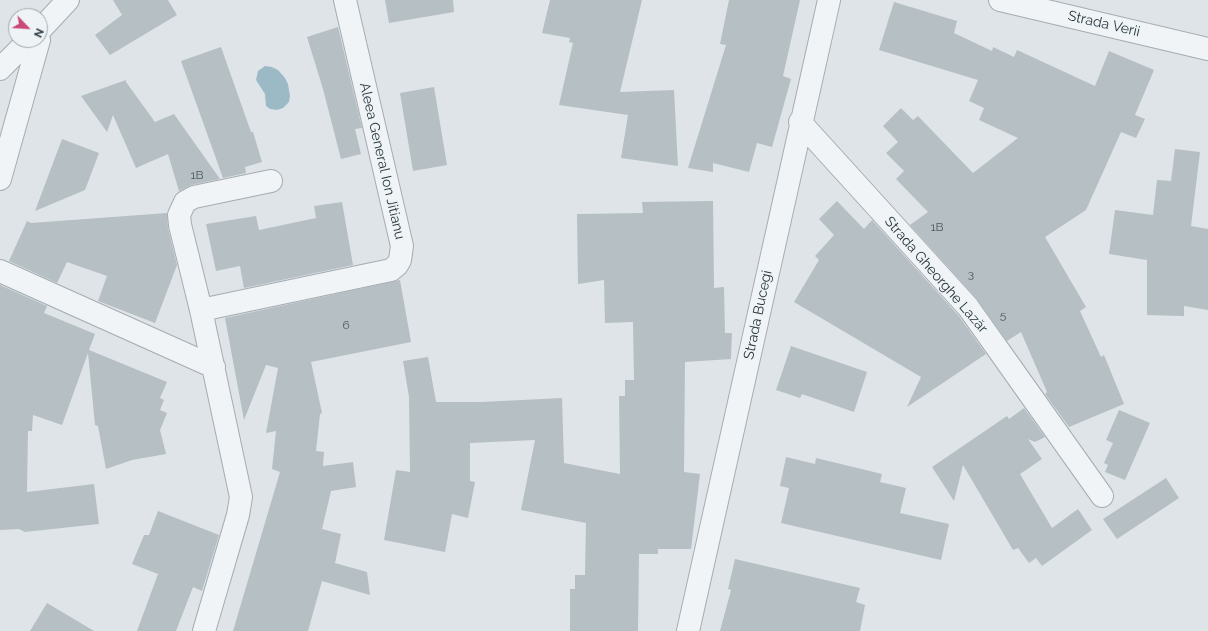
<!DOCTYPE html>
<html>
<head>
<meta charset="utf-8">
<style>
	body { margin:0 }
	#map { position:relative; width:1208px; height:631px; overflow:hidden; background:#dfe4e8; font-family:Raleway,sans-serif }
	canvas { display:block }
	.north { position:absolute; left:8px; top:8px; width:40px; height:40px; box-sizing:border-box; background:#eef3f5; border:1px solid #9fa7ac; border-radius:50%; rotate:115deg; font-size:11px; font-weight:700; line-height:16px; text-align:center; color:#28353e }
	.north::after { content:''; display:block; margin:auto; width:14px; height:18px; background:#c94779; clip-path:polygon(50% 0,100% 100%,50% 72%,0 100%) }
</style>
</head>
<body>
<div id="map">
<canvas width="1208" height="631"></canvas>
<div class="north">N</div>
</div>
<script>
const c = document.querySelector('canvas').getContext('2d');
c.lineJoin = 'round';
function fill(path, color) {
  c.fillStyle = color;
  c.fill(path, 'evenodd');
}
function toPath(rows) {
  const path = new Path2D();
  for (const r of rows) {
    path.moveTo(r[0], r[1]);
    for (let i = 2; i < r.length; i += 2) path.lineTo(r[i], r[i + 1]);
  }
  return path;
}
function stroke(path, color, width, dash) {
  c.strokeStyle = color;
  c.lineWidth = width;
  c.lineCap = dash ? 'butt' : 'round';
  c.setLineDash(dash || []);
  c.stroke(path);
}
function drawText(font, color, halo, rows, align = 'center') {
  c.font = font + ' Raleway,sans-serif';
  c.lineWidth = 3;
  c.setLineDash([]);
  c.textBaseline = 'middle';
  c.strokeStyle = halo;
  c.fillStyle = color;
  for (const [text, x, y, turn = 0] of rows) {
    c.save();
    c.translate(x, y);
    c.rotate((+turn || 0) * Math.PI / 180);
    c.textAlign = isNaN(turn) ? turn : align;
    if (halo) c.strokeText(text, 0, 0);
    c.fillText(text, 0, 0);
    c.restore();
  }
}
const water = toPath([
	[265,66,272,67,278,70,285,78,288,84,290,96,289,102,283,108,277,110,270,109,266,106,265,94,256,80,258,71]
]);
const building = toPath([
	[113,0,168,0,177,15,110,55,95,35,122,15],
	[385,0,453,0,454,12,389,23],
	[550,0,642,0,620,92,674,90,678,166,621,158,628,115,559,105,573,43,569,42,570,38,542,33],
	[729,0,800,0,783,76,791,79,772,147,757,143,749,172,713,163,713,172,688,168,726,45,720,44],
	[894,2,957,21,954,33,992,51,993,47,1014,57,1017,50,1095,86,1109,51,1154,70,1135,115,1145,119,1136,138,1121,132,1086,210,1045,237,1086,307,1080,311,1101,357,1104,355,1124,404,1069,427,1045,394,1047,392,1021,332,1007,341,977,299,910,225,928,212,896,179,904,171,886,153,898,142,883,126,901,108,913,120,918,116,973,173,1018,138,979,120,984,108,969,101,978,80,879,50],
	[338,27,362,128,355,129,361,154,341,159,323,89,307,37],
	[221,47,251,132,253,132,262,162,245,167,246,173,223,178,181,61],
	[126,80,126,82,155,122,174,114,220,179,191,185,179,191,168,154,136,168,113,115,107,132,81,96],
	[434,87,447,165,413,171,400,93],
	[62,139,99,153,85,190,35,211],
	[1175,149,1200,152,1191,226,1208,229,1208,310,1184,306,1184,316,1147,315,1147,260,1109,254,1115,210,1153,215,1157,180,1171,181],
	[713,201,714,288,724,287,725,333,732,333,731,359,685,362,684,472,700,474,691,549,658,549,658,554,639,554,638,631,570,631,570,589,575,589,575,575,585,575,586,523,521,510,535,440,470,443,470,481,475,482,468,518,452,514,445,552,384,540,396,470,410,472,409,397,403,361,428,357,436,402,482,402,562,398,564,463,620,474,619,396,625,396,625,380,634,380,633,322,605,323,604,280,578,284,577,214,643,213,642,202],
	[837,201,864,229,872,220,958,315,986,354,907,407,921,377,794,302,819,260,815,256,834,235,819,219],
	[342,202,353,265,244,288,240,266,216,271,206,224,256,216,259,230,316,218,314,206],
	[167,213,168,228,177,265,155,323,98,301,107,276,67,262,57,283,9,261,27,221,31,223],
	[400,280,411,342,311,362,322,413,320,414,316,451,324,452,323,466,353,462,356,487,331,491,322,529,341,534,335,563,367,572,370,595,322,581,308,631,233,631,280,472,272,469,276,431,266,433,278,368,266,365,244,420,225,318],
	[0,285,47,306,44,313,95,334,89,350,167,382,160,398,164,400,160,410,167,413,160,430,166,454,132,460,106,469,98,426,95,425,88,353,62,425,33,415,32,431,28,431,27,492,94,484,99,524,25,532,19,529,0,530],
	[791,346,867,372,854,412,802,394,800,398,776,390],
	[1024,408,1045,437,1035,442,1028,439,1042,459,1020,474,1052,528,1078,509,1092,530,1042,566,1036,558,1029,563,1018,548,1013,550,963,465,954,501,932,467,1007,416,1009,419],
	[1119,410,1150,423,1125,480,1105,472,1108,465,1104,463,1113,443,1106,440],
	[786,457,815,464,816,458,882,474,880,482,906,488,900,513,949,524,941,560,781,523,789,488,780,486],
	[1166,478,1179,498,1117,539,1103,519],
	[158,511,219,535,202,591,193,587,176,631,137,631,158,574,132,564,144,535,149,535],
	[735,559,860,588,856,602,865,605,860,631,720,631,731,590,728,589],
	[47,603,94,631,30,631]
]);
const minor = toPath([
	[1000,0,1208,49],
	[40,30,68,0],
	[0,69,29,40],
	[800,122,968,307,1102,496],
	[0,179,39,40],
	[0,271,214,367],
	[201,310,391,270,397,265,400,260,402,246,345,0],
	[204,631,238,515,241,497,201,310,180,225,179,215,185,202,194,197,271,181],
	[688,631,829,0]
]);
const numberNames = [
	["1B",197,175],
	["1B",937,227],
	["3",971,274],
	["5",1003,315],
	["6",346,325]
];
const streetNames = [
	["Strada Verii",1104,24,13],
	["Aleea General Ion Jitianu",382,161,77],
	["Strada Gheorghe Lazăr",936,275,49],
	["Strada Bucegi",758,315,-78]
];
fill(water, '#9bbac6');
fill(building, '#b6bfc4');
stroke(minor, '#a4acb2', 24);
stroke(minor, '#f1f4f6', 22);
drawText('12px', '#4c5860', null, numberNames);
drawText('14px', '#28353e', '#eef3f5', streetNames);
</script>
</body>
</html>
